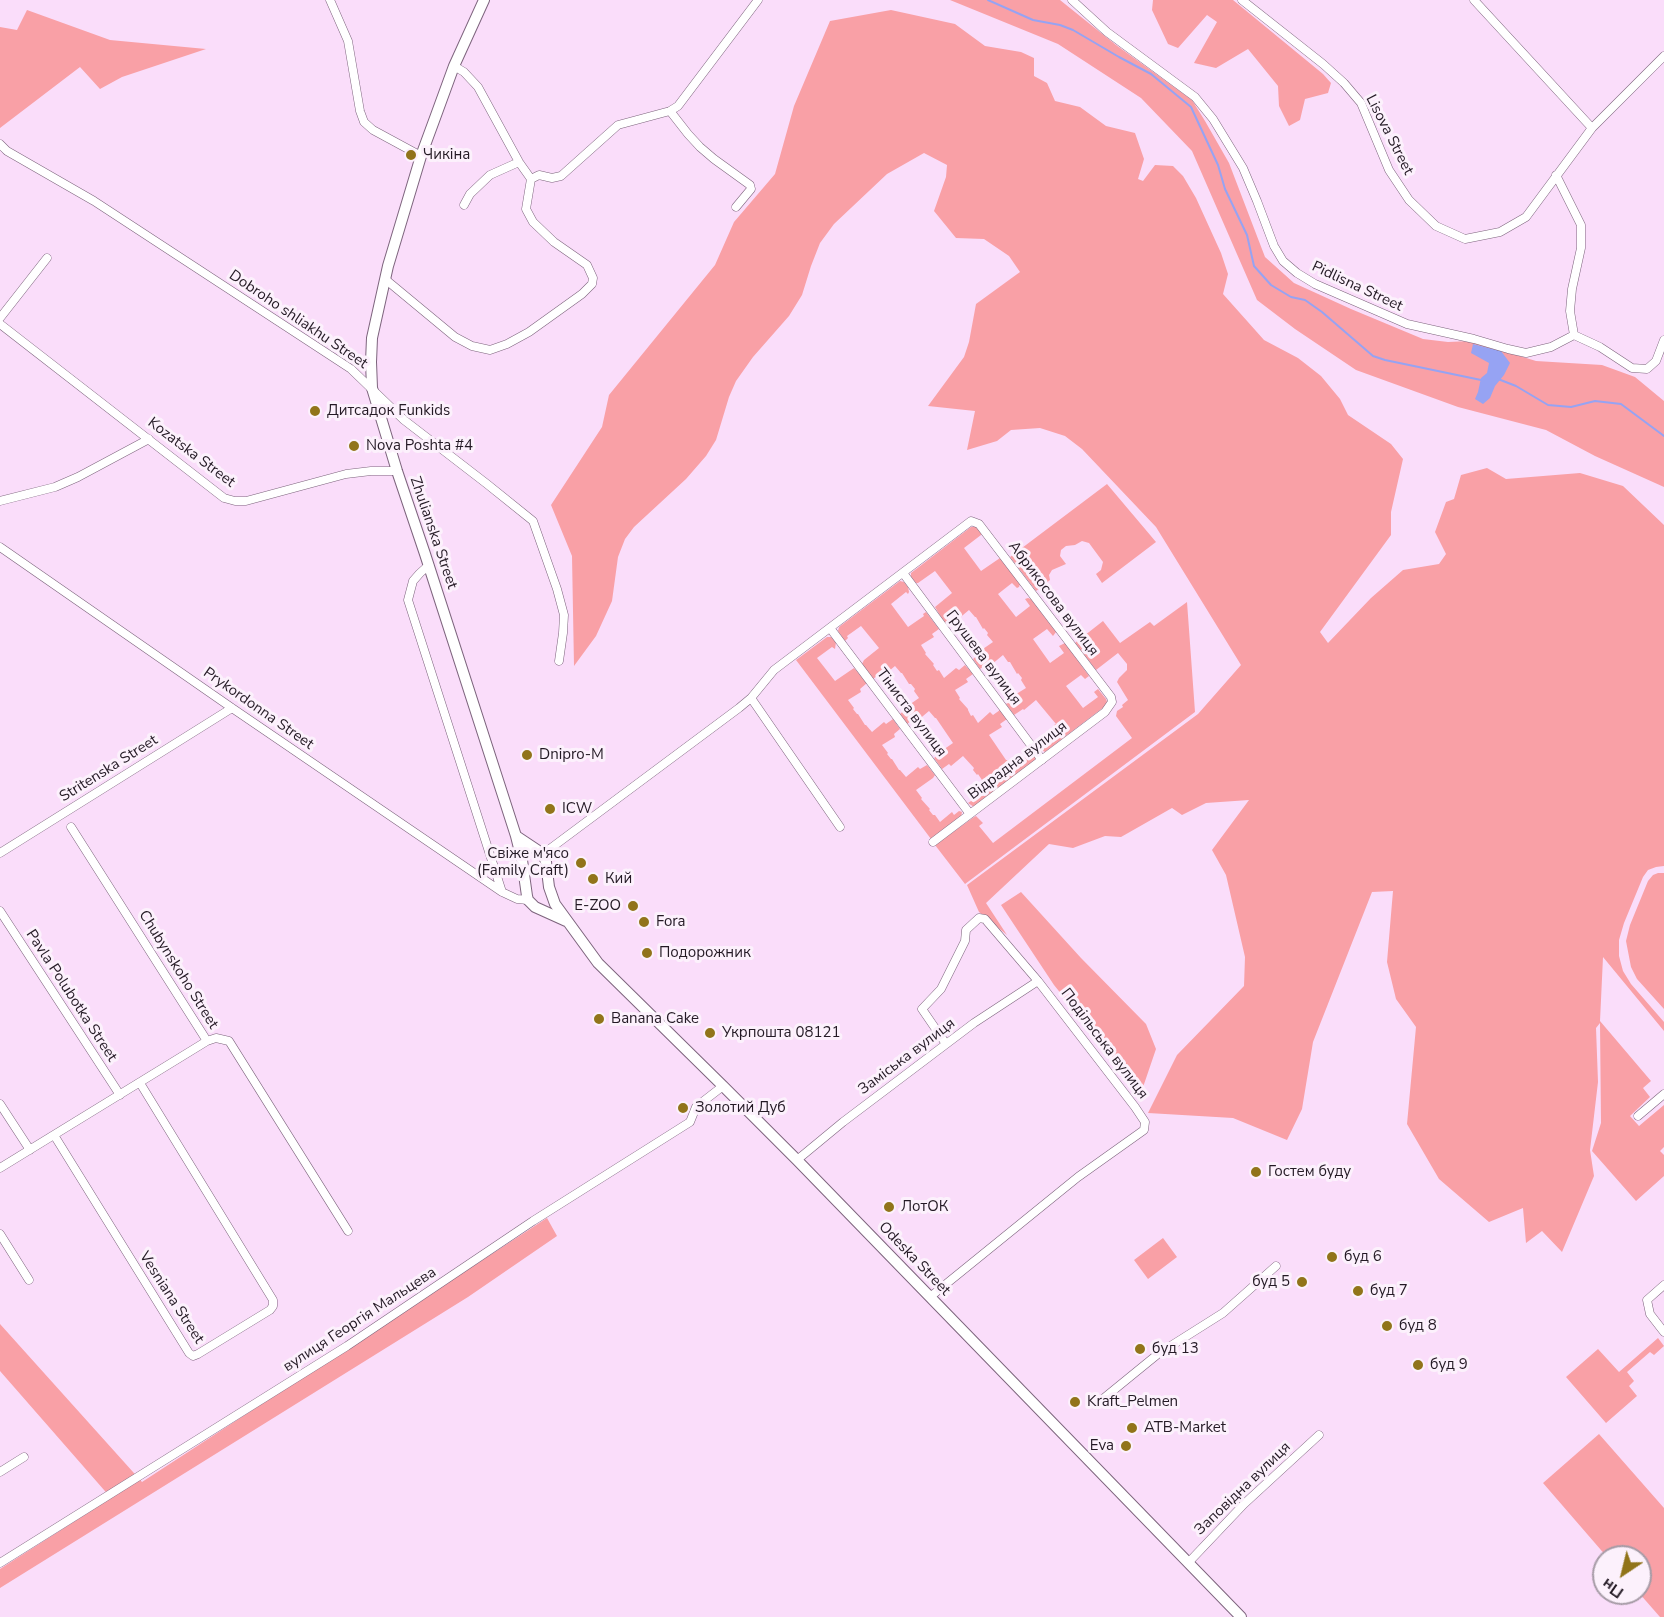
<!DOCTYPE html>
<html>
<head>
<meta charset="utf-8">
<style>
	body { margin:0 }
	#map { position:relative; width:1664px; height:1617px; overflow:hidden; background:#faddfa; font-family:"Nunito Sans",sans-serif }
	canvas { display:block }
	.north { position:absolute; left:1592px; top:1545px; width:60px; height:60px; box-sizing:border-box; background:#fcf1fc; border:2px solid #a69ba6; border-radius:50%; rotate:215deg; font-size:16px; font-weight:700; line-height:24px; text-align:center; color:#241a25 }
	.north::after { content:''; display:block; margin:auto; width:21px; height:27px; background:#91741a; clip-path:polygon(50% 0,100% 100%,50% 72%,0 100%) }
</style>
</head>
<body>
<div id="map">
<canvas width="1664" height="1617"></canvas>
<div class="north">Пн</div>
</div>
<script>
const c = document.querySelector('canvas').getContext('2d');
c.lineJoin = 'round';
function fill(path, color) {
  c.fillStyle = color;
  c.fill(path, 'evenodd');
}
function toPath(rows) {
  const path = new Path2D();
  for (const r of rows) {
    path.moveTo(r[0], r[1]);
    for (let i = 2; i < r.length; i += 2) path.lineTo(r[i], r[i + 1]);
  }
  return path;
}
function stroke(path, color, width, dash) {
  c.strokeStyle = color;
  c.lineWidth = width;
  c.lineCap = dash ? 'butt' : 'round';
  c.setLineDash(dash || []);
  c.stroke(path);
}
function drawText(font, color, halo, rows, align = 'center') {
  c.font = font + ' "Nunito Sans",sans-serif';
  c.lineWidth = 6;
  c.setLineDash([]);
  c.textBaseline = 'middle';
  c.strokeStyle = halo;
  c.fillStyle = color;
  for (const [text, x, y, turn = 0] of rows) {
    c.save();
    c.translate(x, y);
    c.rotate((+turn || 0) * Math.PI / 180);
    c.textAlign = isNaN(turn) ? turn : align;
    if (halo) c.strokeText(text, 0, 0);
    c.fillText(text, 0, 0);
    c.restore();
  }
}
const green = toPath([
	[950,0,1060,0,1116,45,1192,100,1205,121,1229,163,1265,257,1294,283,1351,309,1423,339,1448,342,1471,341,1536,361,1602,365,1635,377,1664,401,1664,487,1595,456,1546,430,1458,407,1356,370,1295,329,1257,300,1192,151,1141,98,1058,44],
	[1153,0,1233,0,1323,74,1331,83,1328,93,1305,99,1300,120,1289,126,1279,106,1278,86,1248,49,1216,68,1194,63,1217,22,1207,15,1178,48,1168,44,1152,10],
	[27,10,110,40,206,49,122,77,100,89,80,67,0,128,0,27,17,30],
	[891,10,955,24,985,46,1021,52,1034,58,1034,76,1047,83,1055,101,1080,107,1106,126,1135,133,1144,159,1138,179,1143,181,1155,165,1173,166,1183,176,1196,198,1221,253,1228,274,1223,294,1264,340,1298,358,1321,376,1340,399,1348,415,1391,444,1403,459,1391,512,1391,535,1320,632,1328,643,1371,598,1403,570,1439,564,1446,554,1435,532,1446,502,1454,499,1461,475,1487,468,1506,479,1580,473,1623,486,1664,525,1664,866,1656,867,1648,870,1643,877,1624,923,1619,940,1619,956,1623,971,1631,984,1664,1022,1664,1031,1603,957,1600,1021,1651,1081,1643,1088,1650,1097,1630,1116,1639,1126,1664,1105,1664,1147,1660,1151,1664,1155,1664,1176,1636,1201,1592,1151,1601,1123,1600,1023,1596,1028,1598,1082,1590,1150,1594,1176,1562,1252,1542,1231,1526,1243,1523,1208,1489,1222,1439,1179,1407,1124,1416,1027,1396,999,1387,962,1393,891,1372,892,1313,1042,1302,1109,1287,1140,1233,1118,1148,1113,1177,1055,1244,986,1245,957,1226,875,1212,850,1249,800,1206,803,1182,815,1172,808,1121,837,1105,836,1073,848,1049,844,986,903,1007,935,979,912,967,885,1198,714,1241,665,1156,527,1082,449,1065,436,1040,428,1011,430,997,441,967,450,975,411,928,406,964,357,969,342,976,304,1020,272,1009,256,984,239,956,238,934,211,946,177,947,165,924,153,887,174,834,224,820,243,811,266,802,295,789,316,753,357,736,381,729,397,716,440,706,456,686,479,634,527,625,539,618,557,612,601,596,636,574,666,572,556,551,505,602,427,609,395,715,265,734,222,775,174,794,106,830,21],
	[1107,484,1156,542,1102,583,1096,574,1101,570,1103,562,1089,543,1082,541,1075,545,1066,546,1061,550,1060,556,1066,564,1052,570,1049,575,1050,580,1036,591,1010,557],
	[971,527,977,527,981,531,981,535,964,548,981,571,1000,558,1020,584,1019,587,1017,588,1012,583,998,594,1016,617,1030,606,1025,599,1028,598,1031,599,1056,632,1053,636,1047,629,1033,639,1050,663,1064,653,1059,646,1065,643,1089,676,1085,679,1081,675,1066,686,1083,708,1098,697,1094,692,1098,689,1106,699,1107,702,1104,707,1045,752,1040,749,1048,743,1047,741,1060,733,1054,725,1056,724,1036,700,1024,710,1023,709,1014,715,1006,704,1015,698,1013,696,1026,688,1021,680,1022,678,1018,673,1017,674,1010,662,1008,662,1003,655,991,665,989,662,980,669,973,659,981,653,980,651,993,642,987,635,988,633,984,628,983,629,976,617,975,617,969,610,957,620,954,617,945,624,935,607,952,593,935,571,918,583,916,583,911,577,911,573],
	[900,581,904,582,908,587,909,592,908,594,906,592,891,604,908,627,924,616,923,614,926,612,939,629,932,634,934,637,921,645,926,653,925,654,934,664,933,665,937,671,939,670,944,678,956,668,959,670,965,665,973,674,966,679,968,682,955,690,960,698,959,699,968,709,968,710,971,716,973,715,978,723,990,712,993,715,1000,710,1007,719,1000,724,1002,727,989,735,1006,760,1007,760,1013,767,1025,757,1027,760,1034,755,1035,757,1035,761,974,807,968,803,974,799,973,797,986,788,981,781,982,780,978,774,977,775,973,770,974,768,963,756,951,766,949,764,942,769,934,758,941,753,940,752,953,743,936,718,935,718,929,711,917,721,915,718,907,724,900,714,907,708,906,707,919,698,914,691,915,689,911,684,909,684,902,673,901,673,895,666,883,676,881,673,873,679,862,664,864,660,879,648,861,626,847,636,848,638,845,641,838,631,839,627],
	[1187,602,1195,712,965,884,935,845,974,817,976,816,983,823,979,826,993,843,1132,738,1116,716,1117,711,1123,707,1122,705,1128,700,1117,682,1119,678,1127,670,1127,664,1118,653,1096,670,1075,643,1103,621,1120,643,1150,622,1154,626],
	[827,637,831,637,836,642,835,649,832,647,817,658,835,681,854,668,867,683,860,689,861,692,848,700,854,708,853,709,857,714,858,714,865,725,866,725,872,732,884,722,886,724,893,719,900,729,894,734,895,737,882,745,888,753,887,754,891,759,892,759,899,770,900,770,906,777,918,767,920,769,927,765,935,775,933,778,916,790,922,798,921,799,930,809,929,810,933,815,935,815,940,822,952,812,954,815,959,811,962,812,961,817,931,839,796,660],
	[1658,873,1664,873,1664,1009,1637,979,1631,967,1626,941,1630,925,1648,881,1653,875],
	[1021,892,1081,958,1146,1024,1156,1049,1141,1093,1054,985,1001,905],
	[547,1218,557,1236,468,1297,0,1588,0,1569,111,1498,0,1371,0,1324,142,1482],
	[1163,1238,1177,1257,1148,1279,1134,1260],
	[1658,1338,1664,1346,1654,1355,1650,1352,1627,1372,1634,1381,1629,1386,1637,1396,1606,1423,1566,1377,1598,1349,1619,1372],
	[1599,1434,1664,1508,1664,1617,1660,1617,1639,1593,1640,1557,1607,1557,1543,1483]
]);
const water = toPath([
	[1473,344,1501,351,1510,363,1504,375,1495,386,1490,398,1483,404,1475,399,1478,392,1481,378,1487,373,1489,363,1471,353]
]);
const stream = toPath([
	[988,0,1033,20,1060,25,1073,30,1119,57,1151,74,1191,107,1218,165,1225,189,1247,235,1254,266,1271,285,1291,297,1305,300,1322,312,1373,356,1385,360,1481,380],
	[1498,379,1516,386,1548,405,1571,407,1595,401,1621,404,1664,436]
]);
const street = toPath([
	[330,0,348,41,360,111,364,122,373,130,421,156],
	[1072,0,1107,32,1195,97,1213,119,1243,168,1257,201,1274,246,1283,261,1297,273,1315,284,1407,324,1474,339,1508,349,1526,353,1551,347,1574,335],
	[1242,0,1323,64,1344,83,1361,103,1389,170,1409,200,1436,226,1465,239,1500,232,1526,217,1592,128,1664,56],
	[1474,0,1592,128],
	[670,111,688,134,700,147,714,159,750,185,751,189,736,207],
	[0,144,7,151,94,201,351,369,404,420,487,484,533,521,557,589,564,615,563,633,559,661],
	[1556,175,1581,225,1581,248,1572,289,1570,311,1574,335],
	[531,179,539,175,552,178,561,176,618,125,670,111,678,106,758,0],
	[464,205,470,194,490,175,519,162],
	[385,279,455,337,472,346,490,350,507,344,529,332,582,294,592,284,593,278,587,265,554,242,533,222,526,209,531,179,519,162,478,87,464,72,454,66],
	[0,318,47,258],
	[0,324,224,498,235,501,246,501,346,474,371,471,397,471],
	[1574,335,1600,347,1632,368,1647,369,1656,361,1664,340],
	[0,501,55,487,78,477,149,439],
	[0,547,232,708,502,892,408,600,413,581,420,573,429,565],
	[903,573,1042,760],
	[830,628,970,814],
	[751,698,840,827],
	[71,827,207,1041],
	[0,853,232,708],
	[543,854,739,708,751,698,774,670,971,521,979,524,1111,697,1112,702,1105,712,933,842],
	[502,892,517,899,528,900],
	[0,911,120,1095],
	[0,1104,30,1150],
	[1638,1116,1664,1094],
	[54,1135,189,1353,193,1356,198,1354,270,1310,273,1306,273,1300,140,1083],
	[797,1160,843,1122,974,1023,1038,981],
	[0,1168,207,1041,216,1038,229,1041,348,1231],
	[0,1234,29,1280],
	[1664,1285,1647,1300,1650,1314,1664,1332],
	[930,1297,1078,1177,1144,1130,1145,1122,1135,1107,1038,981,985,919,979,918,966,930,965,941,941,989,922,1009,946,1044],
	[1104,1398,1158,1354,1223,1313,1276,1266],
	[0,1472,24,1457],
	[0,1563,347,1346,533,1221,690,1122,696,1107,723,1086],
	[1188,1563,1244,1504,1319,1435]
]);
const secondary = toPath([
	[484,0,454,66,435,118,421,156,388,266,372,338,371,362,372,388,397,471,425,554,516,836,522,860,527,896,528,900,535,907,566,921],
	[516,836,543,854,546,862,549,887,555,904,598,963,723,1086,797,1160,1241,1617]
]);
const markers = [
	[411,155,6,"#91741a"],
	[315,411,6,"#91741a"],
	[354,446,6,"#91741a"],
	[527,755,6,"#91741a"],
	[550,809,6,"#91741a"],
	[581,863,6,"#91741a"],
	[593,879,6,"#91741a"],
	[633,906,6,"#91741a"],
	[644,922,6,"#91741a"],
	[647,953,6,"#91741a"],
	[599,1019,6,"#91741a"],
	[710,1033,6,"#91741a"],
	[683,1108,6,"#91741a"],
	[1256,1172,6,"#91741a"],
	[889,1207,6,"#91741a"],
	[1332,1257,6,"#91741a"],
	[1302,1282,6,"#91741a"],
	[1358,1291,6,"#91741a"],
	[1387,1326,6,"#91741a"],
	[1140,1349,6,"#91741a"],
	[1418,1365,6,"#91741a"],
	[1075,1402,6,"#91741a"],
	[1132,1428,6,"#91741a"],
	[1126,1446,6,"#91741a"]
];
const streetNames = [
	["Lisova Street",1389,135,63],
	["Pidlisna Street",1357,287,25],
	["Dobroho shliakhu Street",298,320,34],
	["Kozatska Street",191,453,37],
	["Zhulianska Street",433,533,71],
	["Абрикосова вулиця",1053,599,53],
	["Грушева вулиця",983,658,53],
	["Prykordonna Street",258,709,35],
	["Тіниста вулиця",911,713,53],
	["Відрадна вулиця",1018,761,-37],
	["Stritenska Street",109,769,-32],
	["Chubynskoho Street",178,970,58],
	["Pavla Polubotka Street",71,996,57],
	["Подільська вулиця",1104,1044,53],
	["Заміська вулиця",907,1057,-37],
	["Odeska Street",914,1259,46],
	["Vesniana Street",171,1298,57],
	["вулиця Георгія Мальцева",360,1320,-33],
	["Заповідна вулиця",1243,1489,-44]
];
const poiNames = [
	["Чикіна",423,155],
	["Дитсадок Funkids",327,411],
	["Nova Poshta #4",366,446],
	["Dnipro-M",539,755],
	["ICW",562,809],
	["Свіже м'ясо",569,854,"right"],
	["(Family Craft)",569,871,"right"],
	["Кий",605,879],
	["E-ZOO",621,906,"right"],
	["Fora",656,922],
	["Подорожник",659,953],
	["Banana Cake",611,1019],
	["Укрпошта 08121",722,1033],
	["Золотий Дуб",695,1108],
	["Гостем буду",1268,1172],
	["ЛотОК",901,1207],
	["буд 6",1344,1257],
	["буд 5",1290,1282,"right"],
	["буд 7",1370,1291],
	["буд 8",1399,1326],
	["буд 13",1152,1349],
	["буд 9",1430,1365],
	["Kraft_Pelmen",1087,1402],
	["ATB-Market",1144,1428],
	["Eva",1114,1446,"right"]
];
fill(green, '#f9a0a6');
fill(water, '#96a3f3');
stroke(stream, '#96a3f3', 2);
stroke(street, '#7d647d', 9);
stroke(secondary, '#7d647d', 12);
stroke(street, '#fff', 8);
stroke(secondary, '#fff', 10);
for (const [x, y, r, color] of markers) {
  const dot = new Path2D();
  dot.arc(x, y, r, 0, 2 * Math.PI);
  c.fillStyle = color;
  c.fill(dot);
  stroke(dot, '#fcf1fc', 2);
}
drawText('15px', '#241a25', '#fcf1fc', streetNames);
drawText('15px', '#241a25', '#fcf1fc', poiNames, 'left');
</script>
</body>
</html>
